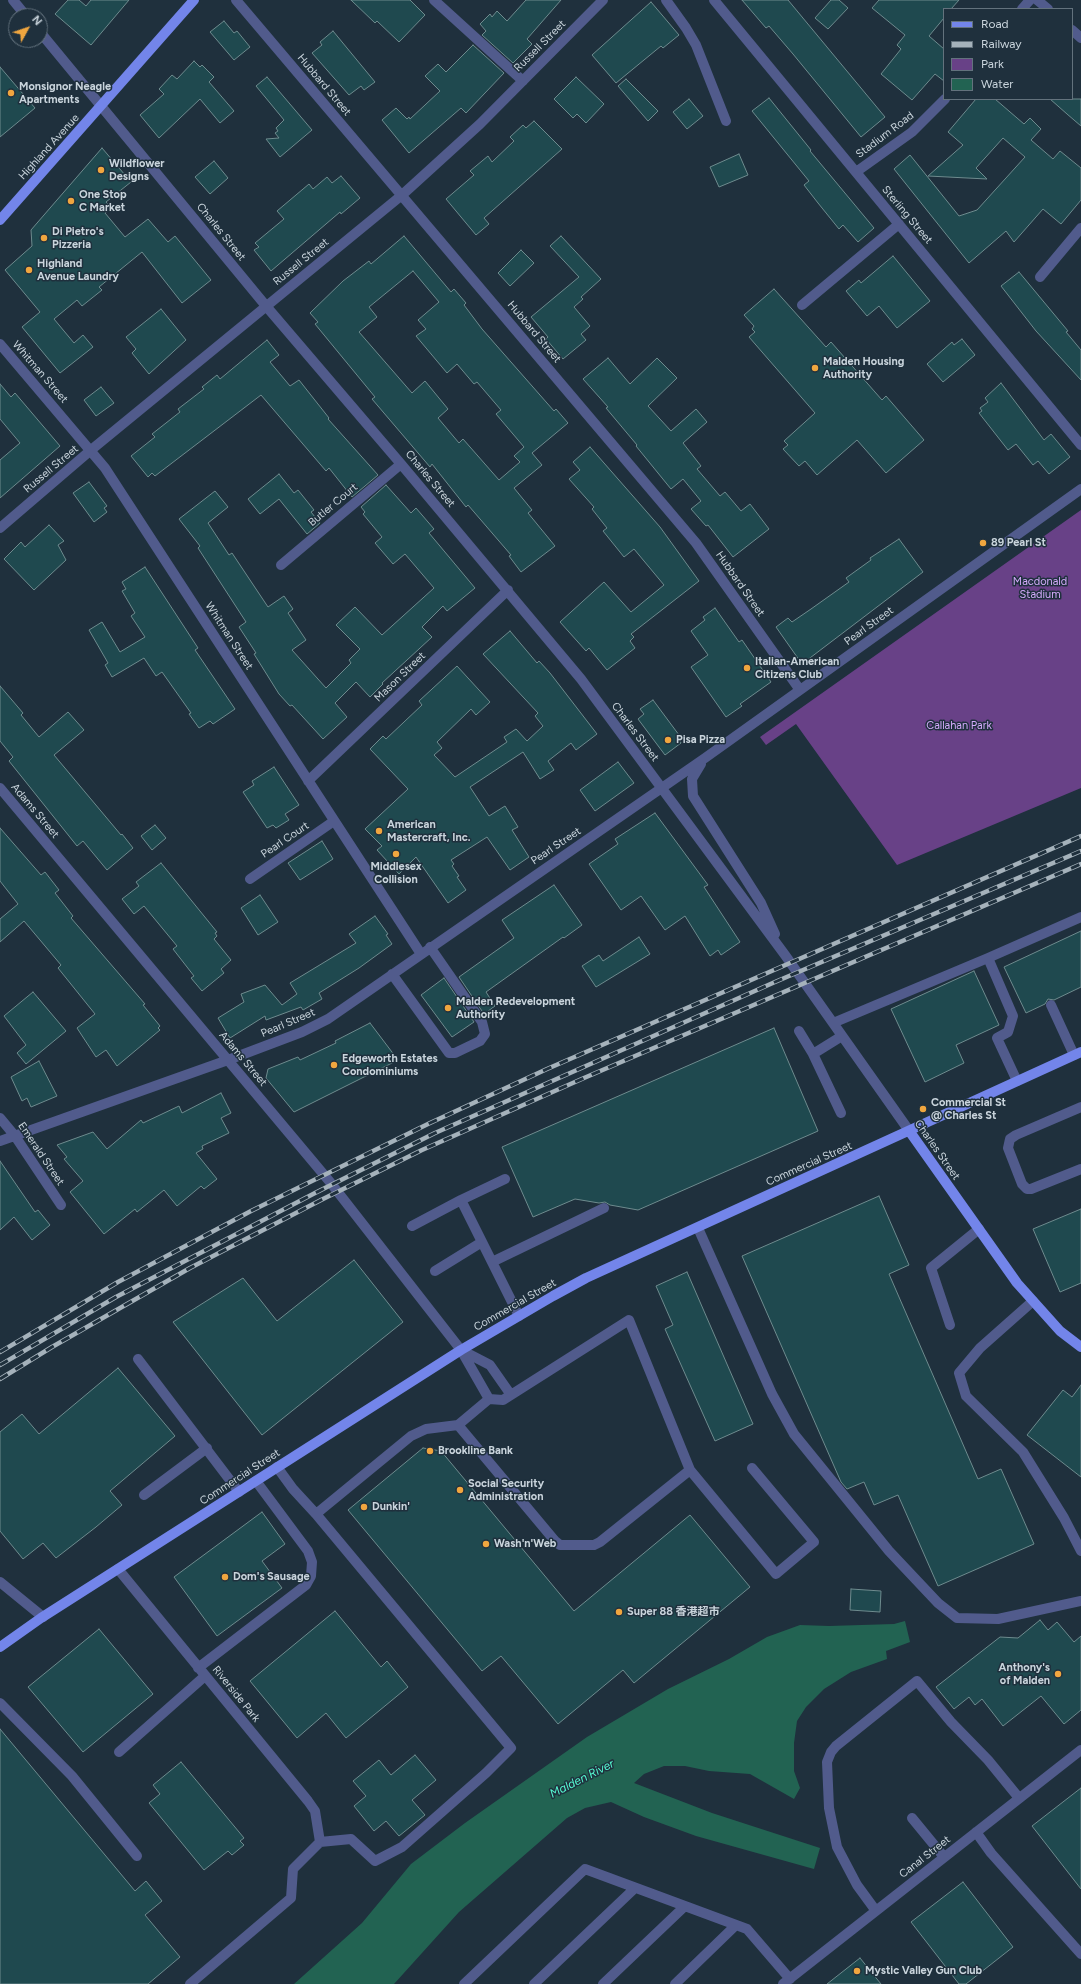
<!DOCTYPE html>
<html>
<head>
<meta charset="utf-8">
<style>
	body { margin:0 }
	#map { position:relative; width:1081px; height:1984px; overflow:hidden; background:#1f303d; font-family:Figtree,sans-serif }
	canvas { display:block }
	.legend { position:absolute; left:943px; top:8px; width:130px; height:92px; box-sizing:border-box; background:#1f303d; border:1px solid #63727d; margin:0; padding:5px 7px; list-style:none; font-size:12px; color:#c9d4dc }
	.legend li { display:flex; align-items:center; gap:8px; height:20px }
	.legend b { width:20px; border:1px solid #63727d }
	.north { position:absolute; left:8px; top:8px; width:40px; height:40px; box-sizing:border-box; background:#1f303d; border:1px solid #63727d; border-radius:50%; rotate:50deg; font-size:11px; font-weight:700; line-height:16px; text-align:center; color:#c9d4dc }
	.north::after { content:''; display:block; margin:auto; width:14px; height:18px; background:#f0a63f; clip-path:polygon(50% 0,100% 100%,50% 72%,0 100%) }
</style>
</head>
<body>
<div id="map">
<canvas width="1081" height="1984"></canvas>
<ul class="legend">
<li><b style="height:5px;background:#7385ea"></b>Road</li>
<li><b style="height:5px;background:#a5b2bb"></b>Railway</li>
<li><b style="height:11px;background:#684187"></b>Park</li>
<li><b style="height:11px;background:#226352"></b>Water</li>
</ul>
<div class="north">N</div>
</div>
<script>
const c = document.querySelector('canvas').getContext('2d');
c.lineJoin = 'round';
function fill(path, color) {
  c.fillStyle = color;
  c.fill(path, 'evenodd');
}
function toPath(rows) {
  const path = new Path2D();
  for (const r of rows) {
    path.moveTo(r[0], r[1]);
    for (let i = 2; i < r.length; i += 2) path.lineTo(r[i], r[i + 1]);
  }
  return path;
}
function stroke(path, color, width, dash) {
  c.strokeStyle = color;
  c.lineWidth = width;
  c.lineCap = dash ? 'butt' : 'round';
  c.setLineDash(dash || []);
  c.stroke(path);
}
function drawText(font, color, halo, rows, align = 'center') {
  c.font = font + ' Figtree,"Noto Sans SC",sans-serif';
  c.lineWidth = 3;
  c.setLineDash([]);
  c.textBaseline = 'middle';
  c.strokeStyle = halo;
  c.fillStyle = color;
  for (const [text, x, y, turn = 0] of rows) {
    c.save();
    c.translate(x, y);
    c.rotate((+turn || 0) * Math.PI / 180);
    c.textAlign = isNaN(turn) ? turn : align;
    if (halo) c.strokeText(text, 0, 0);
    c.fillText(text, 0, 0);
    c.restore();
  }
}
const green = toPath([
	[1081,510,1081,788,897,865,796,724,766,745,760,737]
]);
const water = toPath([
	[905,1621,910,1642,886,1651,887,1659,851,1672,824,1689,806,1707,797,1721,794,1743,794,1771,800,1788,794,1799,750,1774,709,1771,685,1766,664,1766,644,1774,634,1783,712,1813,820,1848,814,1869,696,1836,644,1817,611,1802,585,1808,567,1818,459,1912,394,1984,294,1984,362,1923,411,1864,465,1823,587,1737,668,1689,729,1659,767,1637,800,1625,829,1626,894,1624]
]);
const building = toPath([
	[68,0,79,0,86,6,91,0,129,0,91,45,55,14,68,0],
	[351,0,410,0,425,15,399,42,377,21,375,23,351,0],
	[526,0,561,0,527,39,532,44,513,63,482,35,486,31,480,24,490,14,492,17,497,11,507,21,526,0],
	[742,0,788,0,885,117,861,137,793,54,769,26,766,28,742,0],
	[831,0,839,0,848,8,828,29,815,18,831,0],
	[879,0,959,0,951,9,944,9,944,18,929,36,944,49,944,81,935,74,912,100,881,74,901,49,897,45,905,35,872,8,879,0],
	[651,2,679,35,663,48,661,46,616,83,592,55,651,2],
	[224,21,234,33,237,31,250,47,234,60,210,32,224,21],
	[333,31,375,82,364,90,361,86,349,95,312,53,322,45,320,42,333,31],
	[473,45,504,73,466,113,461,108,409,153,382,120,396,108,407,119,409,117,410,119,440,91,425,76,438,64,446,72,473,45],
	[194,61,200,67,202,65,214,77,209,82,234,111,220,123,200,99,159,138,140,115,164,94,159,89,172,75,177,79,194,61],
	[0,67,35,108,0,137,0,67],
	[267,77,312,130,280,157,266,139,279,138,275,133,278,131,276,128,284,120,256,86,267,77],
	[576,77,604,104,586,123,577,114,573,118,554,99,576,77],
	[626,79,658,111,648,121,618,86,626,79],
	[769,98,811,150,810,151,874,228,858,242,843,225,839,229,818,203,804,185,809,181,752,111,769,98],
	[689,99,703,116,687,129,673,112,689,99],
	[976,99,995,99,1024,124,1030,118,1041,129,1031,140,1053,159,1060,151,1081,168,1081,200,1061,224,1043,209,1014,242,1006,231,969,263,894,169,910,155,959,216,977,210,1025,157,1003,138,976,168,987,179,928,176,963,145,948,132,976,99],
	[1050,99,1081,99,1081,126,1067,114,1050,99],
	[534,121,562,149,484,218,489,224,476,235,446,199,474,175,470,171,488,156,492,162,514,141,510,137,523,125,526,128,534,121],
	[102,148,131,182,106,202,111,208,105,213,125,237,148,219,168,242,175,236,211,280,182,303,142,252,99,287,102,290,82,306,77,300,54,319,74,343,83,335,93,347,60,373,22,327,40,312,5,270,32,246,31,230,102,148],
	[739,154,748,175,719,187,710,167,739,154],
	[214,161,228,178,210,194,195,177,214,161],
	[341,176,360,198,341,214,340,212,271,271,254,250,259,247,255,243,284,219,277,211,309,184,313,189,327,177,332,183,341,176],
	[404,236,451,292,454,289,466,303,464,305,482,329,554,411,556,409,568,423,532,453,542,465,514,488,532,510,528,513,555,546,521,572,509,556,511,555,468,505,466,507,432,464,430,467,372,399,375,397,315,324,318,322,310,313,343,281,369,261,371,264,404,236],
	[413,271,439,302,418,320,426,329,416,336,447,373,457,364,474,384,477,382,501,410,496,414,524,447,514,456,520,462,499,480,463,439,459,443,438,418,448,409,425,381,412,393,359,332,377,317,369,307,413,271],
	[561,236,601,279,581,297,583,299,574,307,590,326,581,334,586,340,563,359,546,339,548,337,531,317,579,277,550,246,561,236],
	[521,250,534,263,510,286,498,273,521,250],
	[893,256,930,301,897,328,879,306,867,316,846,291,859,280,861,283,893,256],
	[1019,272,1068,331,1066,332,1081,350,1081,380,1036,331,1001,286,1019,272],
	[774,289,826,347,831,342,882,400,886,396,924,440,886,473,857,440,817,475,805,461,799,466,783,449,788,445,784,441,815,413,749,337,755,332,752,329,754,326,744,315,774,289],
	[161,309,186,340,149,374,132,353,136,349,126,337,161,309],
	[962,339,975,355,943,382,927,364,952,342,954,345,962,339],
	[267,340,279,355,270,362,290,386,299,380,329,418,328,419,378,475,352,497,329,468,326,471,261,395,155,476,152,473,148,477,131,456,155,437,152,434,180,412,178,409,204,389,202,387,217,375,220,379,267,340],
	[608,358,630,384,657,358,677,378,648,406,671,431,696,409,707,422,683,443,701,466,697,469,720,496,725,492,741,511,750,504,769,529,733,557,708,525,706,526,691,509,701,501,683,479,671,489,636,446,637,445,606,408,608,407,583,379,608,358],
	[1001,383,1044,440,1051,434,1070,457,1049,474,1038,461,1033,465,1016,444,1008,450,979,413,982,411,980,408,988,402,985,398,1001,383],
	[0,384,11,397,15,393,60,446,0,498,0,460,20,443,0,419,0,384],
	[101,387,114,403,96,416,84,400,101,387],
	[590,447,660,527,699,581,631,634,634,637,630,641,635,648,607,670,589,648,586,651,560,622,604,582,631,612,664,585,634,549,624,557,603,531,607,528,592,509,594,507,569,479,580,470,573,462,590,447],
	[279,474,294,493,298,490,314,510,311,512,320,523,307,534,279,499,260,514,248,499,279,474],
	[89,482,107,506,104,508,107,512,94,522,73,493,89,482],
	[386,485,411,513,416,508,434,529,429,533,475,588,447,611,443,606,422,627,432,637,382,683,383,684,370,697,356,682,335,703,347,717,323,739,292,705,290,706,279,694,254,654,256,653,239,627,246,622,198,548,200,546,179,519,215,491,228,507,208,523,229,555,232,553,268,607,284,596,293,609,288,613,306,640,292,650,326,688,351,663,349,660,360,649,336,625,355,607,382,635,434,588,405,554,393,564,375,543,382,537,363,514,365,512,361,507,386,485],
	[49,525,64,541,58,545,66,560,34,590,4,559,21,542,25,547,49,525],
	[899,539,923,572,802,664,776,627,788,618,792,622,811,609,849,582,846,578,871,560,870,558,899,539],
	[145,567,198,648,195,650,235,709,213,724,210,721,199,728,189,714,191,713,162,672,156,676,144,658,112,677,105,665,108,663,89,630,102,622,120,652,145,637,131,616,135,613,122,591,126,589,122,582,145,567],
	[715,608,739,642,742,640,771,682,740,704,742,706,726,717,691,667,708,655,691,631,705,620,703,617,715,608],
	[510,631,537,663,539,661,550,673,597,734,576,750,571,743,548,761,554,770,540,779,523,752,470,787,489,816,505,806,518,827,512,830,529,857,510,870,487,837,451,860,454,864,452,866,459,876,457,877,466,890,448,903,416,857,399,874,377,850,382,846,365,829,408,789,370,749,383,736,386,739,422,705,419,701,457,666,490,702,476,715,471,709,437,742,442,748,434,755,455,777,507,742,504,737,516,729,527,741,543,726,535,716,538,713,483,654,510,631],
	[0,686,23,713,21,715,39,737,68,712,84,730,54,755,121,835,122,834,133,848,107,870,83,841,77,846,9,761,13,757,0,741,0,686],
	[653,700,682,739,680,741,681,743,665,755,638,719,644,714,640,709,653,700],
	[618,762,634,783,595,811,580,790,618,762],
	[274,767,299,805,285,814,289,820,276,828,273,825,267,828,243,792,254,785,252,781,274,767],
	[655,813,708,885,704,887,740,942,721,955,718,950,710,956,685,916,665,930,641,896,621,910,589,864,618,844,615,839,655,813],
	[155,825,166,838,152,850,141,836,155,825],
	[0,828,41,875,45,872,59,890,55,893,73,916,71,918,145,1004,143,1005,160,1026,158,1028,160,1030,117,1066,106,1050,96,1057,77,1028,95,1014,58,968,61,965,24,921,0,942,0,919,18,904,0,881,0,828],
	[322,841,333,859,300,880,288,863,322,841],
	[161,863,217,932,215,933,217,936,214,939,231,960,221,969,224,973,202,991,191,978,194,976,173,949,177,946,144,906,134,914,122,899,139,886,136,882,161,863],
	[554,885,582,925,564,938,563,937,486,992,495,1006,484,1014,459,977,514,938,502,920,554,885],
	[260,895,278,922,258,935,241,908,260,895],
	[375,916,388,934,386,935,392,944,359,968,319,993,322,999,303,1010,301,1007,266,1020,265,1016,230,1038,218,1018,244,1002,241,994,265,985,282,1005,297,994,290,983,356,943,349,934,375,916],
	[1081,931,1081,987,1054,1000,1048,999,1045,1004,1026,1013,1004,967,1081,931],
	[639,937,650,954,596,987,582,966,599,955,603,961,639,937],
	[974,971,999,1025,956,1045,964,1063,925,1082,891,1009,974,971],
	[444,978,474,1022,452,1037,421,995,444,978],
	[33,992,66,1031,26,1064,17,1053,26,1045,4,1016,33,992],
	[370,1023,398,1060,294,1112,266,1078,268,1069,298,1057,300,1060,336,1043,335,1041,370,1023],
	[774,1028,818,1131,638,1210,610,1205,605,1202,599,1203,575,1199,533,1217,502,1147,774,1028],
	[39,1061,57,1096,31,1107,27,1098,22,1101,11,1077,39,1061],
	[221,1093,231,1113,221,1118,229,1133,202,1146,203,1149,196,1153,217,1179,204,1189,201,1186,177,1206,164,1190,137,1212,135,1209,104,1234,70,1192,83,1181,64,1159,67,1157,57,1145,93,1132,107,1149,141,1120,143,1123,179,1106,182,1113,221,1093],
	[0,1161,35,1212,38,1210,50,1225,32,1240,14,1217,0,1230,0,1161],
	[879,1196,909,1265,889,1274,978,1479,1001,1469,1034,1544,938,1586,898,1495,874,1505,864,1482,847,1489,841,1482,742,1256,879,1196],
	[1081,1209,1081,1283,1060,1292,1033,1229,1081,1209],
	[354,1260,403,1322,262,1435,173,1322,243,1278,277,1321,354,1260],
	[687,1272,753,1424,715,1441,665,1329,673,1325,656,1286,687,1272],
	[118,1368,175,1436,110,1491,122,1505,96,1527,56,1558,43,1543,23,1559,0,1531,0,1432,22,1414,39,1434,118,1368],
	[1081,1385,1081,1477,1027,1435,1063,1390,1072,1397,1081,1385],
	[423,1448,441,1451,574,1611,690,1515,750,1587,634,1683,623,1670,558,1724,501,1656,482,1671,348,1510,423,1448],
	[262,1512,285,1544,262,1561,282,1588,217,1636,174,1577,262,1512],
	[851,1589,881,1591,880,1612,850,1610,851,1589],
	[335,1611,381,1667,387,1661,408,1687,346,1738,326,1713,297,1738,250,1681,335,1611],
	[1040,1620,1048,1630,1057,1622,1074,1642,1081,1636,1081,1710,1064,1724,1041,1696,1003,1726,982,1699,975,1705,969,1697,954,1709,936,1687,1000,1637,1018,1638,1040,1620],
	[99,1629,153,1694,83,1752,28,1687,99,1629],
	[0,1729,135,1891,146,1881,162,1901,145,1915,180,1957,148,1984,0,1984,0,1729],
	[415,1755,436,1780,412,1800,425,1815,399,1836,386,1821,374,1831,354,1806,366,1796,353,1781,379,1760,391,1775,415,1755],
	[181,1762,244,1838,240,1841,244,1845,232,1855,228,1851,204,1870,149,1803,160,1794,153,1785,181,1762],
	[1081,1788,1081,1889,1032,1826,1081,1788],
	[963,1882,1013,1947,966,1984,959,1984,911,1922,963,1882],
	[860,1958,881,1984,827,1984,860,1958]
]);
const minor = toPath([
	[13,0,26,16],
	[236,0,696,543,800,690],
	[434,0,523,81],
	[666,0,686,28,696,45,726,121],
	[714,0,1081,445],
	[1037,0,1048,9],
	[1022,9,1030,0],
	[1072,30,1081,38],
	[40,32,266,306,401,464,581,679,785,955,910,1132],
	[856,172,912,132,945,99],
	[1040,277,1081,228],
	[802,305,899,224],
	[0,344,105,468,421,954],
	[0,528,91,450,402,195,480,124,603,0],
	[281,565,401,464],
	[701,764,692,779,693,796,761,903,775,934],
	[308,781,508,590],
	[0,788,330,1182,461,1350,489,1399],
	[250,879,334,821],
	[988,958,1013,1016,1008,1032,997,1038,1017,1081],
	[392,974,449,1053,455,1053,480,1041,485,1034,482,1022,430,947],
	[1051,1005,1074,1055],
	[833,1023,988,958,1081,917],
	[799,1031,813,1054],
	[1081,1107,1016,1135,1010,1139,1008,1148,1022,1184,1027,1189,1031,1189,1081,1169],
	[841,1113,813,1054,842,1036],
	[0,1118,15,1136,61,1205],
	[0,1141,228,1060,302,1032,328,1019,705,758,1081,489],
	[505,1179,461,1200,519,1316],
	[412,1226,461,1200],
	[698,1228,772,1394,794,1434,889,1551,938,1603,957,1618,998,1619,1081,1601],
	[492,1262,604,1208],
	[435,1271,482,1242],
	[1033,1301,980,1348,959,1373,966,1396,1023,1452,1064,1518,1081,1551],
	[950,1325,931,1268,979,1229],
	[461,1350,490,1365,511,1395],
	[138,1359,239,1492],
	[690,1470,629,1320,503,1400,489,1399,458,1425,555,1541,560,1545,594,1545,600,1542,690,1470,776,1574,814,1542,752,1468],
	[144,1495,207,1448],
	[316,1514,411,1436,426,1429,458,1425],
	[118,1569,308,1801,315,1811,320,1842],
	[0,1582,43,1617],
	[198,1668,306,1585,311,1576,312,1562,308,1551,256,1481],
	[0,1703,72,1776,137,1856],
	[119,1752,205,1676],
	[912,1818,944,1857],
	[976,1832,991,1853,1081,1954],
	[876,1911,857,1885,837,1847,829,1808,827,1762,831,1752,836,1746,917,1681,951,1722,988,1760,1019,1798],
	[190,1984,291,1898,293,1869,320,1842,351,1839,375,1861,402,1847,486,1773,511,1748,316,1514,293,1489,277,1467],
	[464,1984,585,1869,747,1929,790,1979],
	[534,1984,635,1888],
	[603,1984,685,1906],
	[675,1984,736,1925],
	[783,1984,1081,1750]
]);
const major = toPath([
	[0,220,194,0],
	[910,1132,1017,1283,1060,1331,1081,1347],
	[0,1647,41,1618,461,1350,553,1296,586,1278,1081,1052]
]);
const rail = toPath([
	[0,1352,118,1282,251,1211,430,1123,547,1069,1081,836],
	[0,1365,116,1297,315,1193,435,1133,775,982,1081,851],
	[0,1379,52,1347,190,1268,321,1200,422,1150,584,1078,1081,864]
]);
const markers = [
	[11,93,4,"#f0a63f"],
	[101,170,4,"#f0a63f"],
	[71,201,4,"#f0a63f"],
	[44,238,4,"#f0a63f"],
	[29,270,4,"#f0a63f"],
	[815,368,4,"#f0a63f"],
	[983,543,4,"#f0a63f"],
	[747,668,4,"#f0a63f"],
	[668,740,4,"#f0a63f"],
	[379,831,4,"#f0a63f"],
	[396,854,4,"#f0a63f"],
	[448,1008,4,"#f0a63f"],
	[334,1065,4,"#f0a63f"],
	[923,1109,4,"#f0a63f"],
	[430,1451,4,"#f0a63f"],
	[460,1490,4,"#f0a63f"],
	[364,1507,4,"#f0a63f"],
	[486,1544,4,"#f0a63f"],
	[225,1577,4,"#f0a63f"],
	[619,1612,4,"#f0a63f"],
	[1058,1674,4,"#f0a63f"],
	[857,1971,4,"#f0a63f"]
];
const streetNames = [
	["Russell Street",540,46,-45],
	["Hubbard Street",324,85,50],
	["Stadium Road",885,135,-37],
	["Highland Avenue",49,147,-48],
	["Sterling Street",907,215,50],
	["Charles Street",221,232,51],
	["Russell Street",301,262,-39],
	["Hubbard Street",534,332,50],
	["Whitman Street",40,372,49],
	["Russell Street",51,469,-40],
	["Charles Street",430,479,50],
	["Butler Court",333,505,-40],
	["Hubbard Street",740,584,55],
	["Pearl Street",869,626,-36],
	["Whitman Street",229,636,57],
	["Mason Street",400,677,-44],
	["Charles Street",635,732,53],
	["Adams Street",35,811,50],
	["Pearl Court",285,840,-34],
	["Pearl Street",556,846,-34],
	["Pearl Street",288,1023,-23],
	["Adams Street",243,1059,50],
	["Charles Street",937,1150,55],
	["Emerald Street",41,1154,56],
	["Commercial Street",809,1164,-24],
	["Commercial Street",515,1305,-30],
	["Commercial Street",240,1477,-33],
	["Riverside Park",236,1694,51],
	["Canal Street",925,1857,-38]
];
const poiNames = [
	["Monsignor Neagle",19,87],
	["Apartments",19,100],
	["Wildflower",109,164],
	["Designs",109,177],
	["One Stop",79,195],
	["C Market",79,208],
	["Di Pietro's",52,232],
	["Pizzeria",52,245],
	["Highland",37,264],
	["Avenue Laundry",37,277],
	["Malden Housing",823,362],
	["Authority",823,375],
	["89 Pearl St",991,543],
	["Italian-American",755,662],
	["Citizens Club",755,675],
	["Pisa Pizza",676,740],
	["American",387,825],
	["Mastercraft, Inc.",387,838],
	["Middlesex",396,867,"center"],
	["Collision",396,880,"center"],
	["Malden Redevelopment",456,1002],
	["Authority",456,1015],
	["Edgeworth Estates",342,1059],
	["Condominiums",342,1072],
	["Commercial St",931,1103],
	["@ Charles St",931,1116],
	["Brookline Bank",438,1451],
	["Social Security",468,1484],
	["Administration",468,1497],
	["Dunkin'",372,1507],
	["Wash'n'Web",494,1544],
	["Dom's Sausage",233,1577],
	["Super 88 香港超市",627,1612],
	["Anthony's",1050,1668,"right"],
	["of Malden",1050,1681,"right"],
	["Mystic Valley Gun Club",865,1971]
];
const parkNames = [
	["Macdonald",1040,582],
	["Stadium",1040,595],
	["Callahan Park",959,726]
];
const waterNames = [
	["Malden River",582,1779,-27]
];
fill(green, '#684187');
fill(water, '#226352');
fill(building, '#1f494f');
stroke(building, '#6e8b8e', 1);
stroke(minor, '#515b8c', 10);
stroke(major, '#7385ea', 10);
stroke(rail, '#a5b2bb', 4.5);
stroke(rail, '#1f303d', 3, [9]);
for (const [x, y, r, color] of markers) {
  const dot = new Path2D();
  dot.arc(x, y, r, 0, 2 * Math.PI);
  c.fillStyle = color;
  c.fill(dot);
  stroke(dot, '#1f303d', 1.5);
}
drawText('11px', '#c9d4dc', '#1f303d', streetNames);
drawText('bold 11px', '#c9d4dc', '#1f303d', poiNames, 'left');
drawText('11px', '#d4aafb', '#1f303d', parkNames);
drawText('italic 12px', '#55fbd2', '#1f303d', waterNames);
</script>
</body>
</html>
